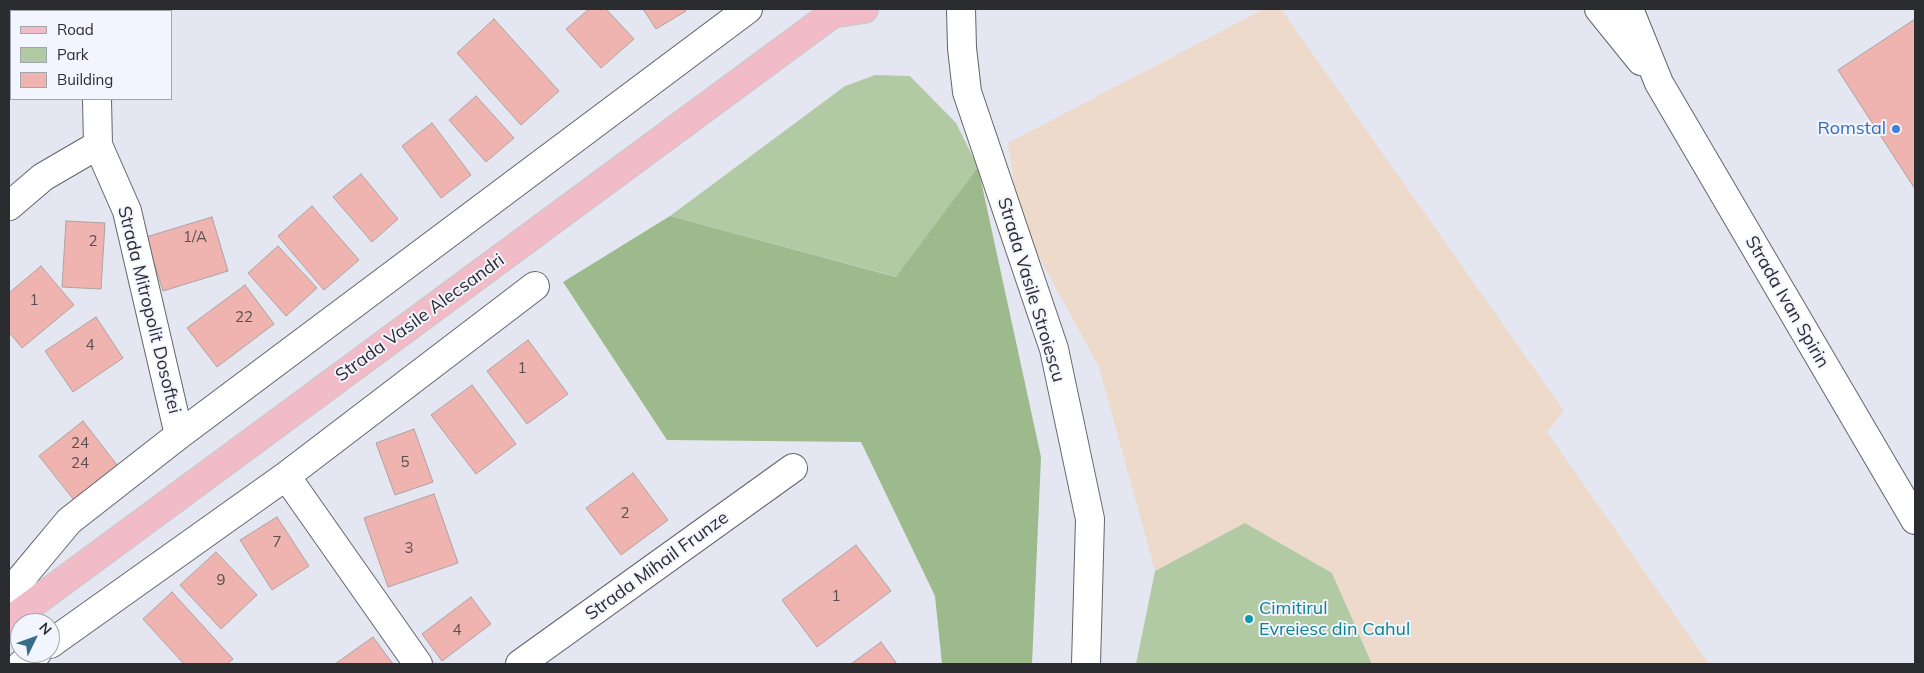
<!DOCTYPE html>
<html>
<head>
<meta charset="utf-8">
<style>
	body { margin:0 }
	#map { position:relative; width:1924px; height:673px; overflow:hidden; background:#e4e7f1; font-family:Mulish,sans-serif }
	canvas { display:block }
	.frame { position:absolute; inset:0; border:10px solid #2b2c30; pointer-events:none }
	.legend { position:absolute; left:10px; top:10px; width:162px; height:90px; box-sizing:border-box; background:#f2f5fe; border:1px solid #a2a5ac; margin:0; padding:6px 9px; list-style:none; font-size:15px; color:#2b2c30 }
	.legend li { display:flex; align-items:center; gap:10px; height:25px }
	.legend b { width:25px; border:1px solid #a2a5ac }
	.north { position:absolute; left:10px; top:613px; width:50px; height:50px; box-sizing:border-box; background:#f2f5fe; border:1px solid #a2a5ac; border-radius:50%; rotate:48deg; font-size:14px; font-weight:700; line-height:20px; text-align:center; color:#2b2c30 }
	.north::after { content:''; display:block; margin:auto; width:18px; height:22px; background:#386d89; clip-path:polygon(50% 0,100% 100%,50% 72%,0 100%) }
</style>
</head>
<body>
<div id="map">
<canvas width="1924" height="673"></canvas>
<div class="frame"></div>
<ul class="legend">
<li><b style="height:6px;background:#f1bcc7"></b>Road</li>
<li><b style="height:14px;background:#b2caa4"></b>Park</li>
<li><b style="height:14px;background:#efb4af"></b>Building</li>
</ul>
<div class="north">N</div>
</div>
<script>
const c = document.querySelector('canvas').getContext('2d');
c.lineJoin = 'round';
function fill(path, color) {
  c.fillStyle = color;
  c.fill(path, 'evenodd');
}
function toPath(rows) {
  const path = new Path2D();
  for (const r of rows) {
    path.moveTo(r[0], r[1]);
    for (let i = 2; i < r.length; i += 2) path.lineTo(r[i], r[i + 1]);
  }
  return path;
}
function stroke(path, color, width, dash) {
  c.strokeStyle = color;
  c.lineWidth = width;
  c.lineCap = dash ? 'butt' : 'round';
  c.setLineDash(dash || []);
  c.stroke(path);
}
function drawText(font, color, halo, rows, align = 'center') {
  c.font = font + ' Mulish,sans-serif';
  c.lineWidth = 4;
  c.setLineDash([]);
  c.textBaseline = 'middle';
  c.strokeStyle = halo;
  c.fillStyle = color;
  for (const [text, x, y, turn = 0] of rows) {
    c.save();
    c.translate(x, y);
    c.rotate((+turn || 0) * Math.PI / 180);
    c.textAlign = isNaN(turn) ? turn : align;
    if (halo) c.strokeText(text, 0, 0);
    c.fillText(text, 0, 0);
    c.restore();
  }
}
const industrial = toPath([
	[1264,9,1281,9,1564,411,1547,432,1709,664,1372,664,1332,573,1245,523,1155,571,1099,367,1020,222,1008,143]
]);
const green = toPath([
	[875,75,910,76,956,123,978,167,897,277,670,216,845,86],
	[1245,523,1332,573,1372,664,1136,664,1155,571]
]);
const forest = toPath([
	[978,167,1041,457,1032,664,942,664,935,596,861,442,667,440,563,282,670,216,896,277]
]);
const building = toPath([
	[589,9,606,9,634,39,601,68,566,29,589,9],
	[643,9,684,9,686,11,656,29,643,9],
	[494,19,559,91,521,125,457,53,494,19],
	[1915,19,1915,189,1838,70,1915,19],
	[476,96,514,138,486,162,449,120,476,96],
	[432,123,471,175,441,198,402,146,432,123],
	[361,174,398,219,372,242,333,197,361,174],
	[312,206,359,260,324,290,278,236,312,206],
	[212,217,228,271,163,291,146,237,212,217],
	[66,221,105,223,101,289,62,287,66,221],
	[278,246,317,288,286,316,248,273,278,246],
	[41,266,74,305,22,348,9,332,9,293,41,266],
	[245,285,274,324,217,367,187,328,245,285],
	[96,317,123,358,73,392,45,351,96,317],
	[528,340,568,394,527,424,487,371,528,340],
	[472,385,516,444,476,474,431,415,472,385],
	[83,421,121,470,78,505,39,456,83,421],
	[414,429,433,482,395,495,376,443,414,429],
	[633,473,668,520,621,555,586,508,633,473],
	[434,494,458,563,388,587,364,518,434,494],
	[277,517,309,566,272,590,240,540,277,517],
	[856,545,891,591,817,647,782,600,856,545],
	[216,552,257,595,221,629,180,585,216,552],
	[172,592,233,659,227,664,184,664,143,619,172,592],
	[471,597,491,624,442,661,422,634,471,597],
	[373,637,393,664,335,664,373,637],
	[881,642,897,664,851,664,881,642]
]);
const minor = toPath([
	[961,9,962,48,967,92,1054,349,1090,519,1086,664],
	[1599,9,1641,61],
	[1629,9,1659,83,1915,520],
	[100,11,100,9],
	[97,99,98,145,127,211,179,435],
	[9,206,43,177,98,145],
	[286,476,418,664],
	[9,593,69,521,179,435,748,9],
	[50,644,286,476,535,286],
	[22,664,37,653],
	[520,664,793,468]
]);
const major = toPath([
	[831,14,864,9],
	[9,621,839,9]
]);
const markers = [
	[1896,129,5,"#3f7fe0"],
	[1249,619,5,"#0f9aa8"]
];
const numberNames = [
	["1/A",195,237],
	["2",93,241],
	["1",34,300],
	["22",244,317],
	["4",90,345],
	["1",522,368],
	["24",80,443],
	["5",405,462],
	["24",80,463],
	["2",625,513],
	["7",277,542],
	["3",409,548],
	["9",221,580],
	["1",836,596],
	["4",457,630]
];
const shopNames = [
	["Romstal",1886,129]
];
const streetNames = [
	["Strada Vasile Stroiescu",1031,290,73],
	["Strada Ivan Spirin",1787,302,60],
	["Strada Mitropolit Dosoftei",149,310,76],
	["Strada Vasile Alecsandri",420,318,-36],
	["Strada Mihail Frunze",657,566,-36]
];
const cultureNames = [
	["Cimitirul",1259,609],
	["Evreiesc din Cahul",1259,630]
];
fill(industrial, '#eddaca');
fill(green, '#b2caa4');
fill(forest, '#9dba8d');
fill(building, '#efb4af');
stroke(building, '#ada2a1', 1);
stroke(minor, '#63656d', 30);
stroke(major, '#c8c8c9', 30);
stroke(minor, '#fff', 28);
stroke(major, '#f1bcc7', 28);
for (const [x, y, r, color] of markers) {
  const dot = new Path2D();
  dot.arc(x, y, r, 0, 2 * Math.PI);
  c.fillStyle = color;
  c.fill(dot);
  stroke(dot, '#f2f5fe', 2);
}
drawText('15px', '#5c4e50', null, numberNames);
drawText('18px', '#366cbe', '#f2f5fe', shopNames, 'right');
drawText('18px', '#2b2c30', '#f2f5fe', streetNames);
drawText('18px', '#0d838f', '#f2f5fe', cultureNames, 'left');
</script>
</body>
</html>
